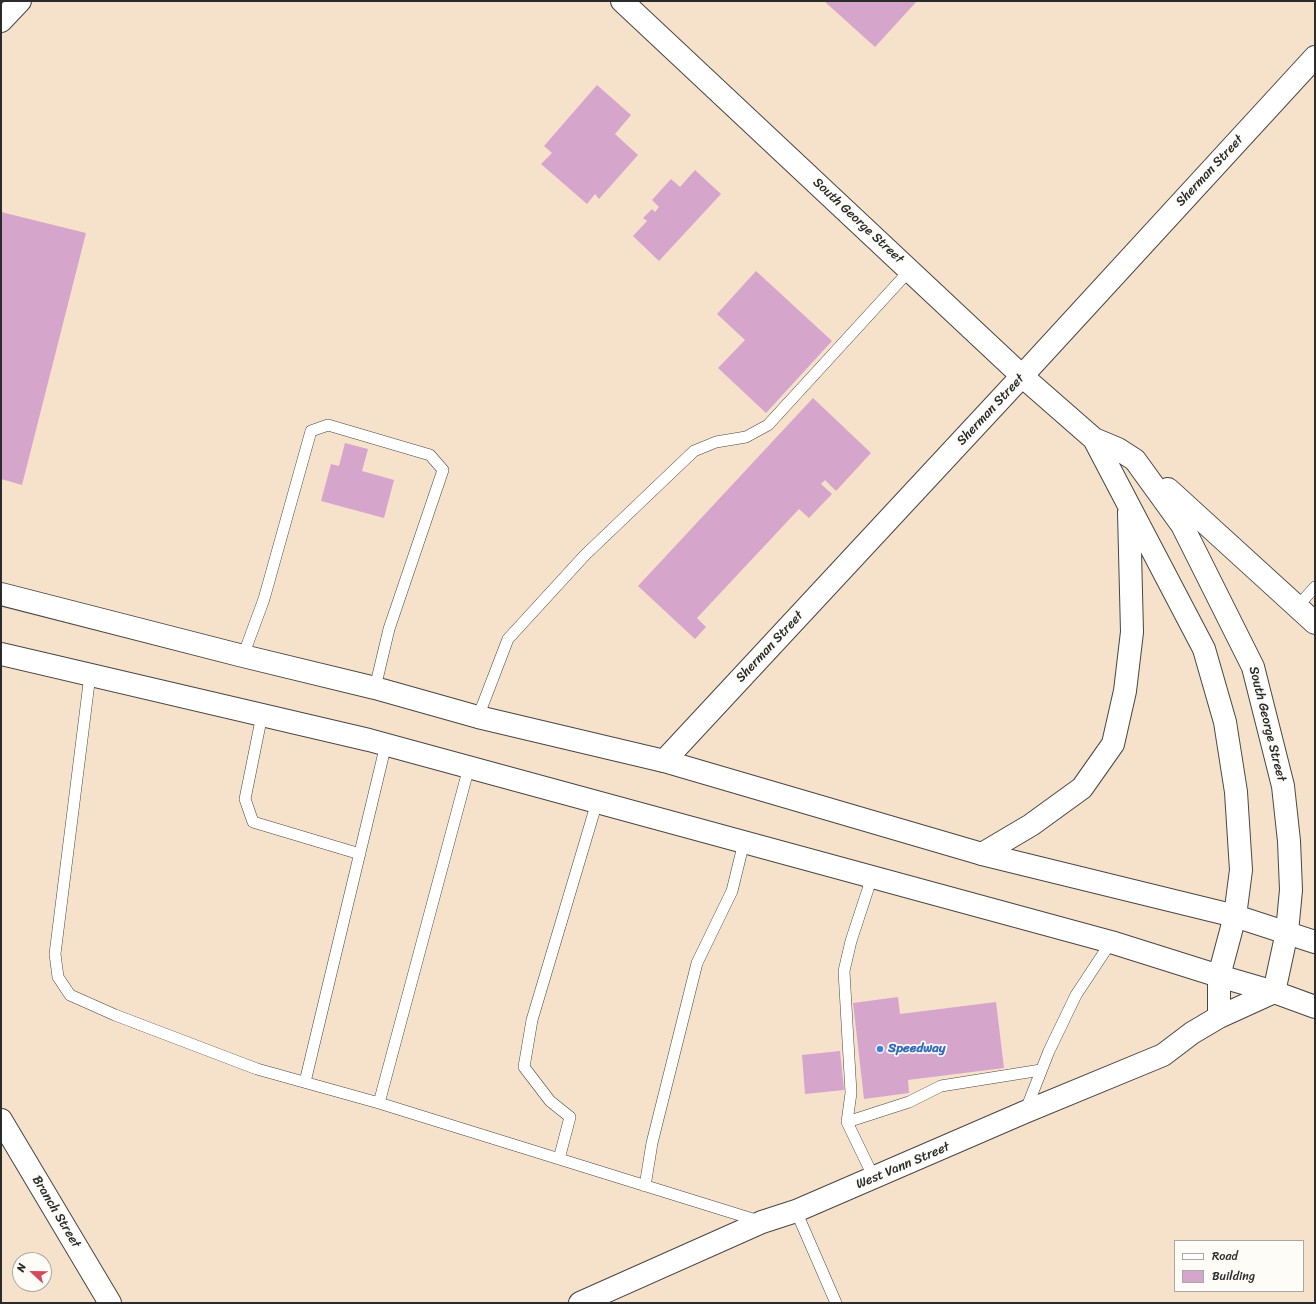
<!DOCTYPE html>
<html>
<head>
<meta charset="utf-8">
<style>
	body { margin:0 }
	#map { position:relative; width:1316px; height:1304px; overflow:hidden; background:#f6e2cb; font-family:Sriracha,sans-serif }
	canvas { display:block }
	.frame { position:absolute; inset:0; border:2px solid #2b2b2b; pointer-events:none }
	.legend { position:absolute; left:1174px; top:1240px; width:130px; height:52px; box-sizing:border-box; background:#fdfcf7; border:1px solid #a9a8a5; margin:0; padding:5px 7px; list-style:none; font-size:12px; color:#2b2b2b }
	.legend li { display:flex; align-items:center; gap:8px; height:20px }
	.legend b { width:20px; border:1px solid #a9a8a5 }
	.north { position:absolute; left:12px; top:1252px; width:40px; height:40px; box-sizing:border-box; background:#fdfcf7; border:1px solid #a9a8a5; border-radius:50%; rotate:292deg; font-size:11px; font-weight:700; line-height:16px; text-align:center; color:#2b2b2b }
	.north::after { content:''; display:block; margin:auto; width:14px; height:18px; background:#d1495b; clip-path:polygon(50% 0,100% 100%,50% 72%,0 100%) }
</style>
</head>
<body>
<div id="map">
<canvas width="1316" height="1304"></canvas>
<div class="frame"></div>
<ul class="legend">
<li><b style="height:5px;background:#fff"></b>Road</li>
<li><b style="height:11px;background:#d5a5cb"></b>Building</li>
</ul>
<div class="north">N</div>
</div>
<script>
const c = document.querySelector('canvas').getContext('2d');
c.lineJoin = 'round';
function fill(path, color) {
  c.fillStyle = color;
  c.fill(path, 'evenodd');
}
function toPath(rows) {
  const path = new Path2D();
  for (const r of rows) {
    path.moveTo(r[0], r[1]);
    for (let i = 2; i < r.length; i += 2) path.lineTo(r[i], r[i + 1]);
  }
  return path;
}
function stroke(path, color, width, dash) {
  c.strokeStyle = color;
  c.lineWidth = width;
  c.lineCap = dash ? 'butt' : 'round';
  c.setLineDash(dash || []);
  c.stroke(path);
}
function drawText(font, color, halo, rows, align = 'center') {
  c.font = font + ' Sriracha,sans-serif';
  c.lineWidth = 3.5;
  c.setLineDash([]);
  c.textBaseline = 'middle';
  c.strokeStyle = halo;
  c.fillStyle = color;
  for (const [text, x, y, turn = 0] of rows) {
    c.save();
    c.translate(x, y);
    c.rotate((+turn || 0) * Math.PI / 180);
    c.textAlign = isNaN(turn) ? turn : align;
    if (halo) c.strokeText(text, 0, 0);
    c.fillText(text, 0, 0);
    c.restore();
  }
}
const building = toPath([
	[824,1,917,1,875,47],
	[597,85,631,115,615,134,638,155,599,199,595,194,587,204,541,164,552,153,544,146],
	[695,170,721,194,659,261,633,236,647,221,643,218,652,209,655,212,659,207,652,200,671,179,680,187],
	[1,212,86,233,22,485,1,479],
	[756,271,832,341,766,413,718,368,745,340,717,314],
	[813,398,871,453,836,491,825,480,821,484,832,494,809,518,799,509,697,618,706,627,695,639,638,586],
	[345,443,368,449,362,471,394,480,384,518,321,501,331,464,339,466],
	[898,997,900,1014,996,1002,1004,1068,908,1080,909,1093,864,1099,853,1003],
	[840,1051,844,1090,805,1094,802,1055]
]);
const lane = toPath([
	[1297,607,1315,587],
	[243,656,264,599,311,431,328,425,430,455,443,470,389,629,375,688],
	[90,675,55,954,58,977,70,995,115,1015,257,1069,379,1103,759,1221],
	[262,715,245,799,253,822,360,854],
	[478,717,508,639,585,555,694,451,716,442,746,437,768,425,910,270],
	[305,1082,386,744],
	[379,1103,469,767],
	[1025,1112,1049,1051,1076,995,1111,942],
	[847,1122,851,1093,844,971,851,941,872,877],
	[559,1159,570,1117,550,1101,524,1067,532,1020,597,802],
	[874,1178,847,1122,909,1102,941,1086,1041,1070],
	[645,1186,652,1143,697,963,732,891,744,842],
	[796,1211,836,1303]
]);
const street = toPath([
	[1,21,20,1],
	[664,761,1022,376,1315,57],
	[1219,976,1219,1017,1274,992],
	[1,1120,110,1303],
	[580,1303,762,1222,796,1211,1025,1112,1163,1055,1192,1033,1219,1017]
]);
const primary = toPath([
	[622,1,1022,376,1094,439,1118,449,1135,460,1182,525,1253,667,1283,786,1289,841,1291,890,1287,932,1274,992],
	[1094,439,1204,649,1225,722,1236,792,1241,870,1235,916,1219,976],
	[1168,489,1315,623],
	[982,854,1031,825,1082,788,1113,744,1125,691,1132,632,1129,512]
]);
const highway = toPath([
	[1,594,243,656,375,688,478,717,664,761,982,854,1235,916,1315,942],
	[1,654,369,740,1111,942,1219,976,1274,992,1315,1007]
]);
const markers = [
	[880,1049,4,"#3f7fe0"]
];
const streetNames = [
	["Sherman Street",1210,171,-47],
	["South George Street",858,221,43],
	["Sherman Street",991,410,-47],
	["Sherman Street",770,647,-47],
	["South George Street",1267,724,76],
	["West Vann Street",903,1166,-23],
	["Branch Street",56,1212,59]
];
const shopNames = [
	["Speedway",888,1049]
];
fill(building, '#d5a5cb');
stroke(lane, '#494643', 12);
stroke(street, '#494643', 24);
stroke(primary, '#494643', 24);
stroke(highway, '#494643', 24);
stroke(lane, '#fff', 11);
stroke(street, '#fff', 22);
stroke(primary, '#fff', 22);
stroke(highway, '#fff', 22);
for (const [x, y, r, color] of markers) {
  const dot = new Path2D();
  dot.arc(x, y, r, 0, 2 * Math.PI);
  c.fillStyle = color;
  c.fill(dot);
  stroke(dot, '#fdfcf7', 1.5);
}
drawText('13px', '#2b2b2b', '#fdfcf7', streetNames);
drawText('bold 13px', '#366cbe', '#fdfcf7', shopNames, 'left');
</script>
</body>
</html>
